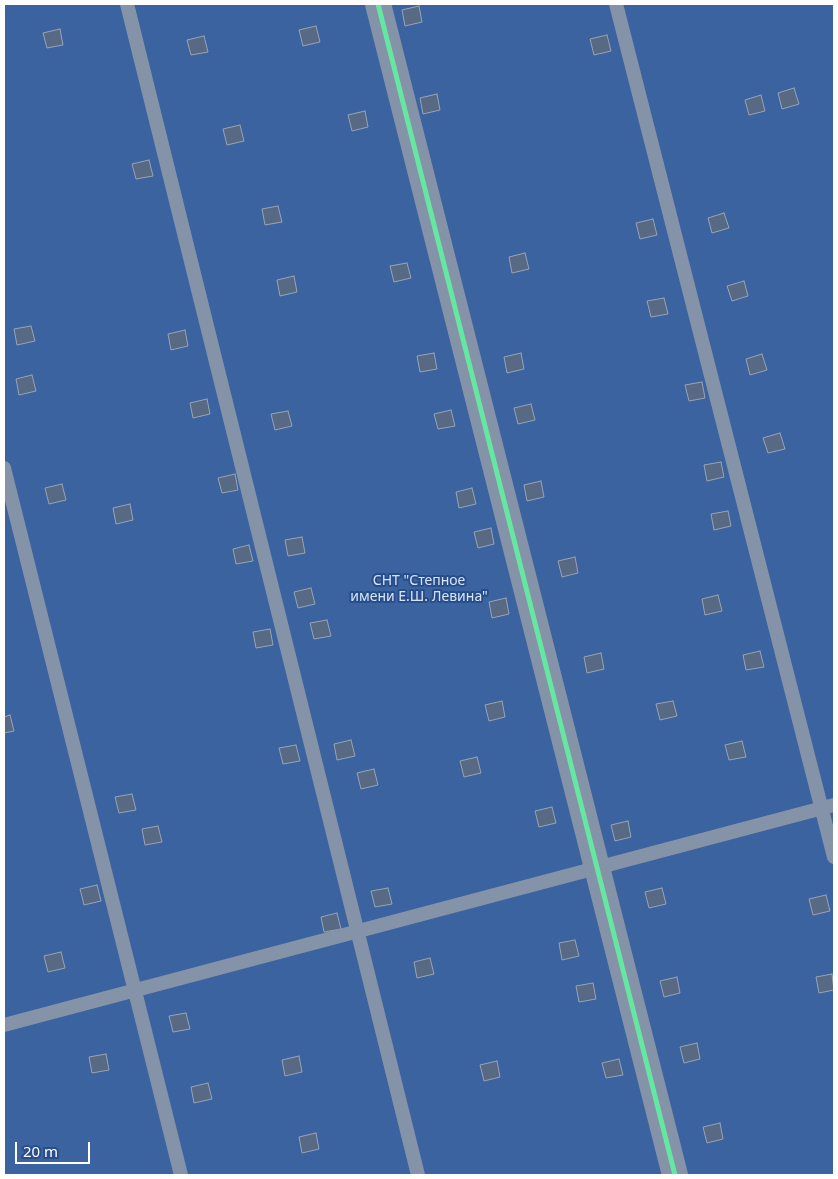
<!DOCTYPE html>
<html>
<head>
<meta charset="utf-8">
<style>
	body { margin:0 }
	#map { position:relative; width:838px; height:1179px; overflow:hidden; background:#3d5274; font-family:"Noto Sans",sans-serif }
	canvas { display:block }
	.frame { position:absolute; inset:0; border:5px solid #fff; pointer-events:none }
	.scale { position:absolute; left:15px; top:1142px; width:75px; height:22px; box-sizing:border-box; border:2px solid #fff; border-top:0; padding-left:6px; font-size:15px; line-height:18px; white-space:nowrap; color:#fff; -webkit-text-stroke:4px #274d8a; paint-order:stroke }
</style>
</head>
<body>
<div id="map">
<canvas width="838" height="1179"></canvas>
<div class="frame"></div>
<div class="scale">20 m</div>
</div>
<script>
const c = document.querySelector('canvas').getContext('2d');
c.lineJoin = 'round';
function fill(path, color) {
  c.fillStyle = color;
  c.fill(path, 'evenodd');
}
function toPath(rows) {
  const path = new Path2D();
  for (const r of rows) {
    path.moveTo(r[0], r[1]);
    for (let i = 2; i < r.length; i += 2) path.lineTo(r[i], r[i + 1]);
  }
  return path;
}
function stroke(path, color, width, dash) {
  c.strokeStyle = color;
  c.lineWidth = width;
  c.lineCap = dash ? 'butt' : 'round';
  c.setLineDash(dash || []);
  c.stroke(path);
}
function drawText(font, color, halo, rows, align = 'center') {
  c.font = font + ' "Noto Sans",sans-serif';
  c.lineWidth = 4;
  c.setLineDash([]);
  c.textBaseline = 'middle';
  c.strokeStyle = halo;
  c.fillStyle = color;
  for (const [text, x, y, turn = 0] of rows) {
    c.save();
    c.translate(x, y);
    c.rotate((+turn || 0) * Math.PI / 180);
    c.textAlign = isNaN(turn) ? turn : align;
    if (halo) c.strokeText(text, 0, 0);
    c.fillText(text, 0, 0);
    c.restore();
  }
}
const green = toPath([
	[4,4,834,4,834,1175,4,1175]
]);
const building = toPath([
	[419,6,422,22,405,26,402,10,419,6],
	[316,26,320,42,303,46,299,30,316,26],
	[60,29,63,45,47,48,43,33,60,29],
	[607,35,611,51,594,55,590,39,607,35],
	[204,36,208,52,191,55,187,40,204,36],
	[794,88,799,104,782,109,778,93,794,88],
	[437,94,440,110,423,114,420,98,437,94],
	[761,95,765,111,749,115,745,100,761,95],
	[365,111,368,127,352,131,348,115,365,111],
	[240,125,244,141,227,145,223,129,240,125],
	[149,160,153,176,136,179,132,164,149,160],
	[278,206,282,222,265,225,262,209,278,206],
	[724,213,729,228,712,233,708,218,724,213],
	[653,219,657,235,640,239,636,223,653,219],
	[525,253,529,269,512,273,509,257,525,253],
	[407,263,411,278,394,282,390,266,407,263],
	[294,276,297,292,280,296,277,280,294,276],
	[744,281,748,296,732,301,727,286,744,281],
	[664,298,668,314,651,317,647,301,664,298],
	[31,326,35,341,17,345,14,329,31,326],
	[185,330,188,346,171,350,168,334,185,330],
	[434,353,437,369,420,372,417,356,434,353],
	[521,353,524,369,507,373,504,357,521,353],
	[762,354,767,370,750,375,746,359,762,354],
	[32,375,36,391,19,395,16,379,32,375],
	[702,382,705,398,689,401,685,385,702,382],
	[207,399,210,414,193,418,190,403,207,399],
	[531,404,535,420,518,424,514,408,531,404],
	[451,410,455,426,438,429,434,414,451,410],
	[288,411,292,426,275,430,271,414,288,411],
	[780,433,785,449,768,453,763,438,780,433],
	[721,462,724,477,707,481,704,465,721,462],
	[235,474,238,490,222,493,218,478,235,474],
	[541,481,544,497,527,501,524,485,541,481],
	[62,484,66,500,49,504,45,488,62,484],
	[472,488,476,504,459,508,456,492,472,488],
	[130,504,133,520,116,524,113,508,130,504],
	[728,511,731,526,714,530,711,514,728,511],
	[491,528,494,544,478,548,474,532,491,528],
	[302,537,305,553,288,556,285,540,302,537],
	[249,545,253,561,236,564,233,549,249,545],
	[575,557,578,573,562,577,558,561,575,557],
	[311,588,315,604,298,608,294,592,311,588],
	[718,595,722,611,705,615,702,599,718,595],
	[506,598,509,614,492,618,489,602,506,598],
	[327,620,331,636,314,639,310,623,327,620],
	[270,629,273,645,256,648,253,632,270,629],
	[760,651,764,667,746,670,743,655,760,651],
	[601,653,604,669,587,673,584,657,601,653],
	[502,701,505,717,489,721,485,705,502,701],
	[673,701,677,716,660,720,656,704,673,701],
	[10,715,14,731,4,733,4,717,10,715],
	[351,740,355,756,337,760,334,744,351,740],
	[742,741,746,757,729,760,725,745,742,741],
	[296,745,300,761,283,764,279,748,296,745],
	[477,757,481,773,464,777,460,761,477,757],
	[374,769,378,785,361,789,357,773,374,769],
	[132,794,136,810,119,813,115,797,132,794],
	[552,807,556,823,539,827,535,811,552,807],
	[628,821,631,837,615,841,611,825,628,821],
	[158,826,162,842,145,845,142,829,158,826],
	[97,885,101,901,84,905,80,889,97,885],
	[388,888,392,904,375,907,371,891,388,888],
	[662,888,666,904,649,908,645,892,662,888],
	[826,895,830,911,813,915,809,899,826,895],
	[337,913,341,929,324,932,321,917,337,913],
	[575,940,579,956,562,960,559,943,575,940],
	[61,952,65,968,48,972,44,956,61,952],
	[430,958,434,974,417,978,414,962,430,958],
	[832,974,834,990,819,993,816,977,832,974],
	[677,977,680,993,664,997,660,981,677,977],
	[593,983,596,999,579,1002,576,986,593,983],
	[186,1013,190,1029,173,1032,169,1016,186,1013],
	[697,1043,700,1059,684,1063,680,1047,697,1043],
	[106,1054,109,1070,92,1073,89,1057,106,1054],
	[299,1056,302,1072,285,1076,282,1060,299,1056],
	[619,1059,623,1075,606,1078,602,1063,619,1059],
	[497,1061,500,1077,484,1081,480,1065,497,1061],
	[208,1083,212,1099,194,1103,191,1087,208,1083],
	[720,1123,723,1139,707,1143,703,1127,720,1123],
	[316,1133,319,1149,302,1153,299,1137,316,1133]
]);
const service = toPath([
	[127,4,418,1175],
	[616,4,834,857],
	[4,468,181,1175],
	[4,1025,834,805]
]);
const minor = toPath([
	[378,4,675,1175]
]);
const cycleway = toPath([
	[378,4,675,1175]
]);
const parkNames = [
	["СНТ \"Степное",419,581],
	["имени Е.Ш. Левина\"",419,597]
];
fill(green, '#3b639f');
fill(building, '#586984');
stroke(building, '#98a4b7', 1);
stroke(service, '#8493a8', 14);
stroke(minor, '#8493a8', 26);
stroke(cycleway, '#66e7a1', 5);
drawText('14px', '#d8e5f7', '#274d8a', parkNames);
</script>
</body>
</html>
